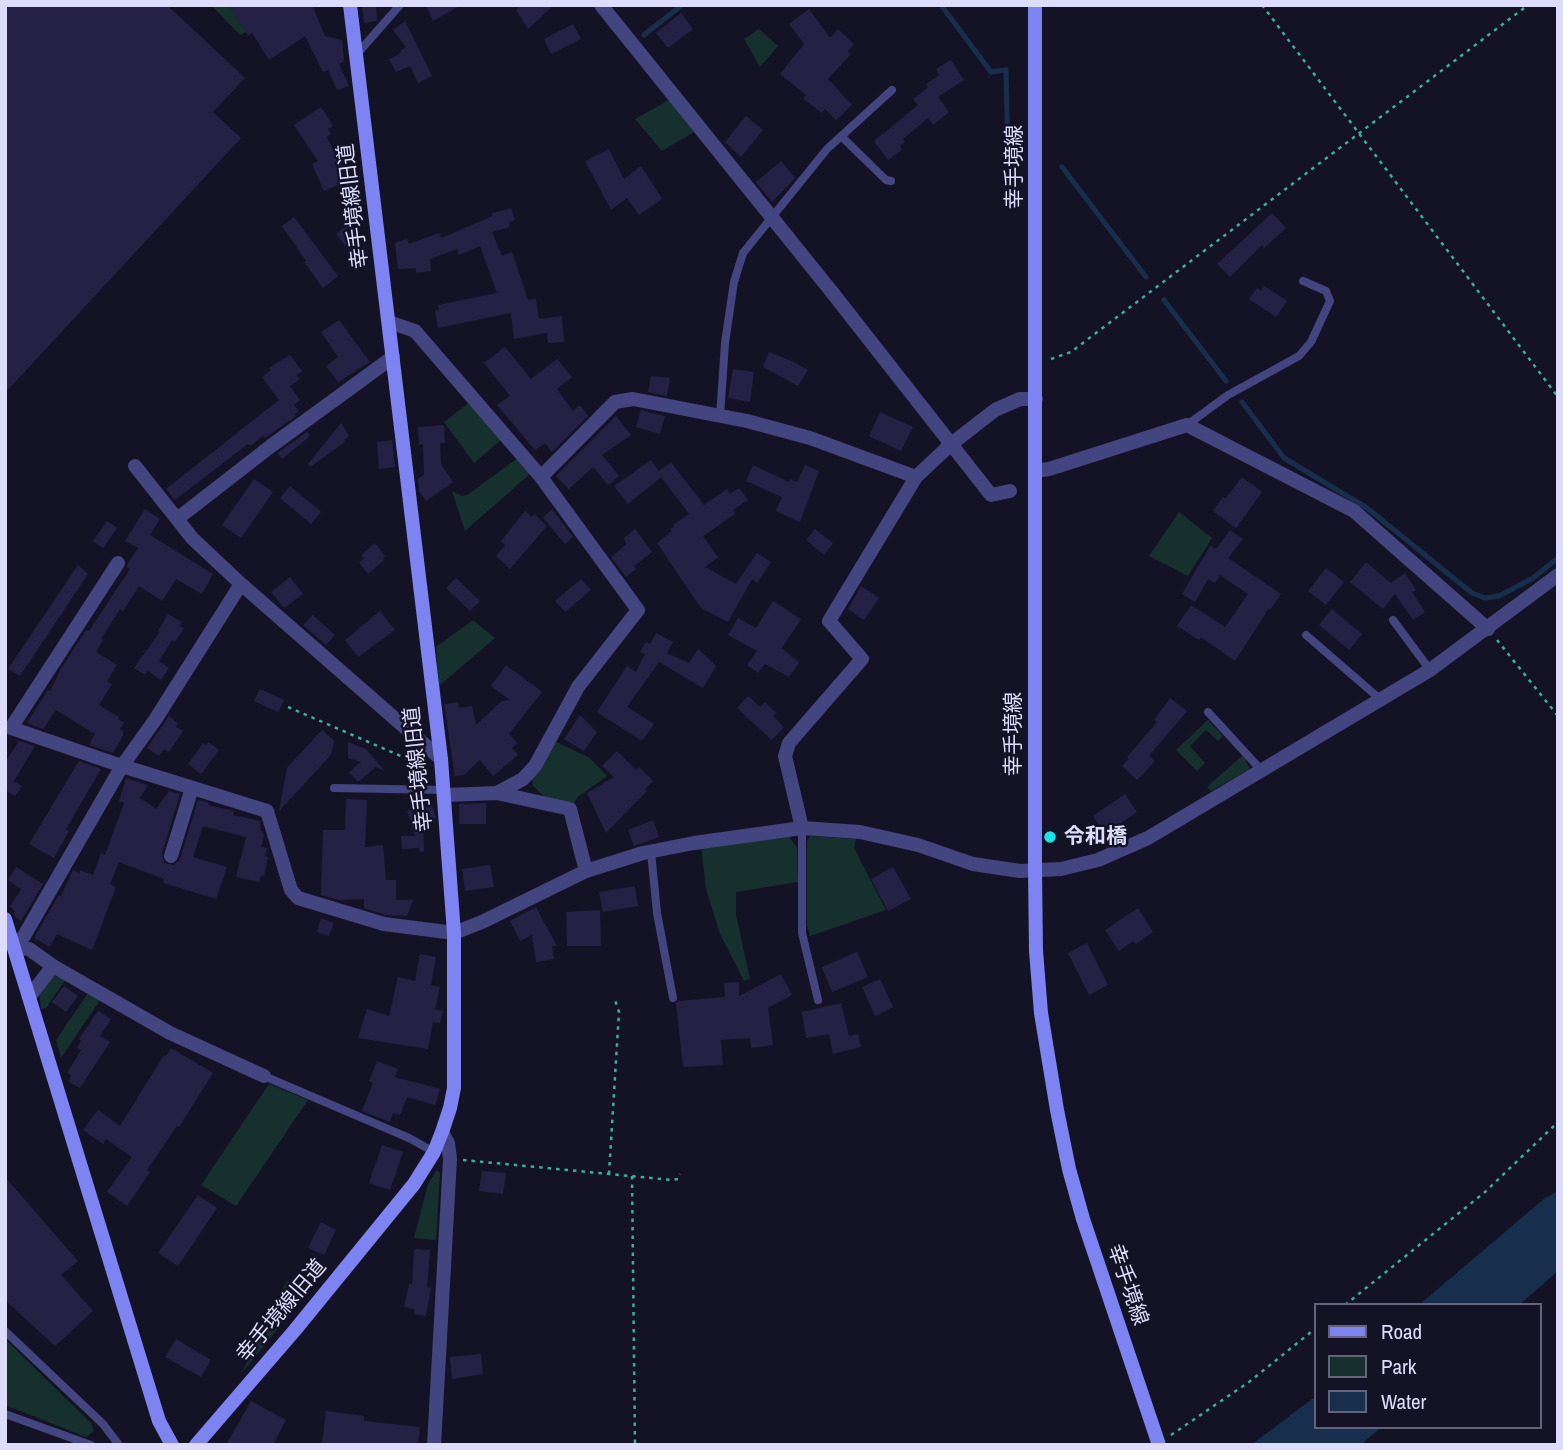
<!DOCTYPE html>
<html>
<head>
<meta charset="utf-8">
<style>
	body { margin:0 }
	#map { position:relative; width:1563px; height:1450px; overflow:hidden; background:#141326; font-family:"Archivo Narrow",sans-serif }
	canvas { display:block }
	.frame { position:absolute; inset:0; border:7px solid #dddcfb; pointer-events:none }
	.legend { position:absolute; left:1314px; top:1303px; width:228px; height:126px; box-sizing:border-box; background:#141326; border:2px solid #64637b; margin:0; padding:9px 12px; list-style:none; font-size:21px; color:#dddcfb }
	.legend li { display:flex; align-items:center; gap:14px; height:35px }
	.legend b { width:35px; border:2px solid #64637b }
</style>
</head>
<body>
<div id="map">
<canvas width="1563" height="1450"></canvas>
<div class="frame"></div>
<ul class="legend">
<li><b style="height:9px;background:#7d83f1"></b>Road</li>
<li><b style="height:19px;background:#16302d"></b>Park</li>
<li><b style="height:19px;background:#172f4c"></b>Water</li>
</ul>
</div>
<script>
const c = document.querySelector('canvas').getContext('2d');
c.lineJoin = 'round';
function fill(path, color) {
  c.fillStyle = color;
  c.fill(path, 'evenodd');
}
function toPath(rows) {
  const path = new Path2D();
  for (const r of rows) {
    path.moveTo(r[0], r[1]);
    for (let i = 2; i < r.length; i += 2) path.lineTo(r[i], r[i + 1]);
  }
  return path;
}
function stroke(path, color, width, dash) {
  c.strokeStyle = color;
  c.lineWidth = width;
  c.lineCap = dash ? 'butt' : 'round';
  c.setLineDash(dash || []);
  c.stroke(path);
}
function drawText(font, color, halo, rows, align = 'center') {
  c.font = font + ' "Archivo Narrow","Noto Sans JP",sans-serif';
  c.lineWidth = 5;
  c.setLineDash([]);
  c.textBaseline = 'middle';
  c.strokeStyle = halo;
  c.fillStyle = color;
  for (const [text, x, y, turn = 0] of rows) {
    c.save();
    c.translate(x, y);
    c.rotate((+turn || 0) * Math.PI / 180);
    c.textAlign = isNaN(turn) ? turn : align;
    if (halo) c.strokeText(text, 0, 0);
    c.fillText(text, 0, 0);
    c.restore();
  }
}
const green = toPath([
	[211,5,228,5,246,32,240,35],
	[759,29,778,46,760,67,744,39],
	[669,100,694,132,662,151,635,119],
	[470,402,501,440,474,463,444,422],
	[518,458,531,473,465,531,452,491,462,496,467,495],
	[1179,512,1212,538,1188,576,1149,556],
	[473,620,495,638,439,686,436,647],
	[1208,720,1223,736,1218,741,1206,730,1190,746,1205,763,1197,771,1176,750],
	[555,741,590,758,607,776,578,797,574,803,548,800,533,786,532,779],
	[1243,755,1250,769,1211,791,1207,787],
	[788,835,797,848,798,882,736,892,736,915,750,979,744,981,720,934,706,889,701,846],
	[810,836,856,839,854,848,886,910,810,936,807,925,807,841],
	[53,976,66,979,46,1008,41,1009,39,993],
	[88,993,100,1000,61,1058,56,1040],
	[269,1084,308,1100,236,1206,201,1185],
	[437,1170,440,1173,436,1240,414,1238,428,1184],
	[287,1281,310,1289,241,1374],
	[5,1339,91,1423,94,1431,86,1437,5,1405]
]);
const water = toPath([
	[1558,1191,1558,1271,1519,1305,1419,1305,1545,1198],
	[1316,1396,1316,1427,1382,1427,1360,1445,1251,1445]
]);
const stream = toPath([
	[941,5,991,72,1006,70,1008,165],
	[644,35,682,5],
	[1062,167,1146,277],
	[1164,300,1226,381],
	[1242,402,1284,458,1367,508,1472,593,1485,598,1499,596,1533,578,1558,558]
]);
const building = toPath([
	[5,5,167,5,245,78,213,112,241,138,5,393],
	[228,5,312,5,325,36,342,40,344,61,339,64,349,86,337,90,328,70,323,72,305,36,269,60,252,33,248,36],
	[362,5,376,5,377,21,364,23],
	[426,5,461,5,433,21],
	[522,5,554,5,528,29,516,10],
	[809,9,830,38,838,29,854,44,848,51,851,54,828,79,852,105,836,120,825,109,822,113,803,99,806,95,780,74,804,44,789,24],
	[681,13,693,29,668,48,656,33],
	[405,21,432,76,418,83,410,66,396,72,389,59,401,53,400,51,406,47,393,30],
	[573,24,581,39,551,54,544,39],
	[951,60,964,80,938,97,949,112,933,125,928,118,903,139,905,142,900,146,902,150,888,160,874,141,918,105,913,99,928,87,926,84,939,75,936,69],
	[321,107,333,126,328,129,331,134,327,137,347,181,324,191,312,164,318,161,294,125],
	[746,116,763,130,741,157,725,142],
	[609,149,624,179,641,166,662,199,639,215,627,198,611,210,585,161],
	[781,161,795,178,772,202,756,182],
	[511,208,515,220,509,222,510,227,492,232,502,256,512,252,528,300,536,299,539,319,562,316,564,342,548,343,547,333,514,339,511,313,438,328,435,311,439,310,438,305,497,293,480,246,459,255,457,249,430,259,431,271,416,273,416,268,398,269,395,243,407,239,409,244,439,233,441,238,493,216,492,213],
	[1272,213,1286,228,1264,248,1262,245,1230,277,1217,264],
	[294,217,338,276,323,288,304,262,306,261,282,226],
	[346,226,370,257,360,265,336,234],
	[1264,286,1287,301,1276,317,1249,299,1257,288,1261,291],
	[339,320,370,362,338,382,326,366,338,357,321,332],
	[505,347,531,379,557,359,572,377,557,389,573,411,580,405,588,416,552,452,545,443,535,450,497,405,510,396,484,363],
	[769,352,794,362,808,370,798,386,763,367],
	[290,355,302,371,296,375,300,379,290,386,300,400,294,405,299,411,295,414,296,416,265,438,263,436,250,446,248,444,175,500,166,489,279,400,262,377,271,370,269,368],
	[733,369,754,372,750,402,728,398],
	[651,376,670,378,667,396,648,392],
	[641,410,665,416,660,434,636,427],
	[880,412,913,427,901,451,869,436],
	[616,416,631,435,602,455,619,476,608,485,593,467,569,489,556,476],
	[341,423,349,436,344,440,345,442,310,467,308,464],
	[444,425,445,443,440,443,441,464,453,482,426,501,419,491,418,479,424,475,423,444,419,445,418,427],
	[307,432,310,436,282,459,277,453],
	[392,440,395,467,379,469,377,442],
	[651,460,659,471,671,462,704,505,727,489,730,494,739,488,748,500,733,510,735,514,703,536,718,557,705,567,736,584,757,553,771,562,757,583,752,579,728,622,701,608,657,543,672,531,670,529,674,527,673,525,689,514,661,477,628,504,614,486],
	[753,465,789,482,790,479,797,482,805,465,819,471,800,522,776,511,782,497,746,481],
	[1242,477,1262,492,1236,528,1213,511,1223,497,1225,499],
	[254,479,273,492,241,538,222,525],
	[290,486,321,512,311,524,280,498],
	[145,509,160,519,150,535,213,574,202,594,176,579,162,601,139,586,123,611,120,609,101,639,103,640,96,652,117,665,107,681,112,684,99,705,119,717,118,719,124,723,120,729,123,731,123,736,113,753,89,745,95,734,56,710,43,729,27,723,48,690,50,691,62,667,86,630,89,631,130,569,127,567,128,563,138,548,125,541],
	[552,509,573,537,565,544,543,518],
	[525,511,532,517,534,514,547,526,510,569,496,556,505,545,501,541],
	[107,521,117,528,103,548,93,541],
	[635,529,652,552,634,566,636,569,626,577,611,557,626,545,624,538],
	[815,529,833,543,824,555,806,540],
	[1230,530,1243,539,1228,558,1281,594,1270,610,1269,608,1235,661,1201,637,1199,640,1177,626,1191,605,1225,627,1248,594,1220,575,1215,583,1208,579,1195,602,1182,594,1210,546,1216,549],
	[375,543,385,556,383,558,384,560,368,574,359,563,364,558,361,555],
	[1366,562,1391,583,1405,573,1416,590,1412,592,1425,612,1413,620,1395,594,1383,609,1350,582],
	[78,565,88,574,20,676,8,669],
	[1326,568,1344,582,1326,605,1308,591],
	[290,577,303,594,284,608,271,592],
	[456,578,480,601,470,611,446,588],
	[581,579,591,590,565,612,555,601],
	[861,586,879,598,864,620,848,609],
	[773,601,801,619,782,648,799,663,789,677,765,664,758,673,747,665,757,651,728,635,738,618,756,628],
	[1332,609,1362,634,1349,650,1319,625],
	[380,611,395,630,358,657,345,640],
	[168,614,182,622,179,626,184,628,175,642,172,640,159,661,169,668,161,680,148,671,145,675,134,668,160,632,158,631],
	[313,615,335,635,326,645,303,625],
	[656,633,673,642,667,653,689,663,698,649,716,666,703,688,659,662,627,707,654,724,642,741,597,712,627,666,636,672,645,654,640,652,646,642,650,644],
	[506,665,542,692,509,734,517,743,512,748,518,755,493,776,480,760,464,775,455,776,444,704,458,702,459,708,472,706,476,725,502,701,510,700,491,686],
	[260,689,284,700,278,712,254,701],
	[748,696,760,707,765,702,776,713,773,716,784,727,772,740,737,708],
	[1170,698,1187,711,1149,756,1155,761,1137,780,1122,766,1129,759,1127,757,1157,722,1154,720],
	[580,715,597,732,584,751,564,739],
	[169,716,178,723,176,727,183,731,169,752,164,749,159,756,147,748],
	[322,730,334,741,331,755,279,811,287,768],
	[19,741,35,746,14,781,22,786,15,796,7,791,5,794,5,762],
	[208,742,219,750,201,774,188,764,203,743,206,746],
	[348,742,366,749,385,771,376,767,358,782,349,772,361,762,348,758],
	[617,751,636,770,639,767,653,781,645,789,647,791,606,833,587,793,614,777,602,766],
	[79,761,101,769,66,829,69,831,54,858,29,844],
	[126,778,148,785,140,798,156,809,169,791,180,794,162,853,164,863,174,865,180,859,198,800,209,803,208,805,234,811,233,815,260,821,261,831,264,835,261,847,267,848,265,856,268,857,264,876,261,875,259,882,236,877,246,837,203,826,193,857,227,867,216,899,163,883,164,879,119,862,110,884,116,887,92,950,57,934,50,947,34,938,59,895,61,896,73,870,79,873,80,870,93,875,101,853,105,855,124,803,119,801],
	[1125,794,1137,812,1105,834,1093,816],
	[346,799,367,800,365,847,383,845,386,880,396,880,396,900,413,900,407,916,386,915,364,908,364,899,338,900,321,895,323,830,345,830],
	[430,800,436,818,423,822,424,851,420,852,419,848,402,849,401,836,415,836,407,811],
	[486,803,486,824,459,824,459,804],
	[653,820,659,837,634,846,628,830],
	[490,865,494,887,465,891,462,869],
	[16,867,43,884,21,921,15,917,14,910,10,906,21,889,8,880],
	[893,867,911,899,888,911,871,879],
	[635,886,638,906,603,912,599,892],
	[536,907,557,946,552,946,554,959,536,962,532,935,520,941,510,921],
	[1138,908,1153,932,1136,944,1133,941,1119,951,1105,930],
	[600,910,601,946,567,946,566,912],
	[321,918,334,923,329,936,317,932],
	[1087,943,1108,985,1089,995,1068,953],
	[857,952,868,977,832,992,822,967],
	[420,954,436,957,431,985,440,987,435,1009,443,1011,440,1023,433,1022,428,1049,358,1038,367,1009,389,1016,398,977,415,981],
	[781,974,792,995,768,1008,773,1045,751,1048,750,1038,721,1040,723,1065,683,1067,676,1003,679,1001,725,997,724,983,739,982,739,996],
	[880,979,893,1007,875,1016,862,987],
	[64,986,78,996,66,1012,52,1002],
	[841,1003,849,1036,858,1034,861,1047,833,1054,829,1034,806,1038,802,1012],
	[98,1011,111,1019,100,1036,110,1042,80,1088,69,1082,71,1075,67,1073,81,1050,77,1048,81,1041,79,1039],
	[171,1048,213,1073,179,1127,177,1126,147,1170,150,1172,127,1206,107,1192,132,1157,106,1139,103,1144,83,1130,98,1110,120,1126,164,1055,166,1056],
	[377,1061,398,1069,395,1077,440,1089,435,1105,407,1097,400,1115,393,1113,390,1122,362,1111,373,1083,369,1081],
	[382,1145,403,1152,390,1190,369,1183],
	[482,1171,506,1173,503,1194,479,1191],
	[5,1177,78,1261,61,1275,93,1311,55,1346,5,1300],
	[198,1195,217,1208,178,1266,158,1253],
	[321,1222,336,1230,324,1255,308,1248],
	[414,1249,430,1250,427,1287,431,1288,426,1316,414,1314,415,1309,404,1307,409,1284,412,1284],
	[176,1339,211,1360,201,1377,165,1357],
	[481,1354,483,1374,452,1379,450,1357],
	[251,1401,286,1420,273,1445,226,1445],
	[326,1411,364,1416,364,1421,420,1427,418,1445,322,1444]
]);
const path = toPath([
	[1262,5,1558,397],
	[1051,359,1071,352,1528,5],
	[1497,640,1558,716],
	[288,707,426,767],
	[463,1160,672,1180,678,1179,680,1174],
	[609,1174,619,1012,615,1000],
	[632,1176,635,1445],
	[1345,1305,1485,1192,1558,1122],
	[1171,1435,1249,1382,1316,1328]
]);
const lane = toPath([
	[357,54,400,5],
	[841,136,886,180,891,181],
	[720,416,725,343,734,282,743,253,827,149,892,90],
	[1187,425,1228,395,1299,356,1311,342,1330,301,1326,291,1303,281],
	[1393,620,1430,670],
	[1306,635,1380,699],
	[1208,712,1262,771],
	[334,788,444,790],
	[802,828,802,933,818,1000],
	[651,852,657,913,673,998],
	[264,1076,409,1138,434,1152],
	[5,1331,103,1424,119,1445],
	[5,1414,91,1445]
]);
const street = toPath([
	[601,5,835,296,991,495,1010,491],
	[389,322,415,331,541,477,638,610,578,687,535,766,523,779,497,793],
	[135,466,177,519],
	[1035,471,1049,469,1187,425,1354,511,1488,629],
	[541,477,615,402,633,399,747,421,810,438,916,477,950,445,995,410,1020,399,1036,399],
	[118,563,11,728,122,766,267,811,291,890,298,898,384,924,454,933,482,922,586,871,643,853,694,843,802,828,860,832,918,845,973,864,1020,871,1061,869,1098,860,1148,838,1430,670,1558,575],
	[241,584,441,759],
	[445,795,497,793,570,809,586,871],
	[802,828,785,756,789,743,862,659,829,621,916,477],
	[171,856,192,788],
	[14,947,24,936,122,766,155,720,241,584,192,538,177,519,271,446,393,357],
	[14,947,29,949,53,966],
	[29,997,53,966,170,1033,264,1076],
	[434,1445,450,1159,448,1143,442,1132]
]);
const secondary = toPath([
	[1035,5,1035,871,1036,951,1041,1013,1057,1110,1069,1169,1083,1219,1159,1445],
	[5,919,159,1421,172,1445],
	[196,1445,295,1330,414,1184,434,1152,442,1132,450,1108,454,1088,454,933,441,759,350,5]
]);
const markers = [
	[1050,837,7,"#1de1e6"]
];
const streetNames = [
	["幸手境線",1015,167,-90],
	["幸手境線旧道",354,206,-97],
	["幸手境線",1014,734,-90],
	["幸手境線旧道",419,769,-96],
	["幸手境線",1127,1285,71],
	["幸手境線旧道",282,1311,-50]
];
const poiNames = [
	["令和橋",1064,837]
];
fill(green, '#16302d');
fill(water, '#172f4c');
stroke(stream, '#172f4c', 5);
fill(building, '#252145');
stroke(path, '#3ead9e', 2.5, [3.5, 5]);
stroke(lane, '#434580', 8);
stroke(street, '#434580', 14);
stroke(secondary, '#7d83f1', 14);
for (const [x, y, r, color] of markers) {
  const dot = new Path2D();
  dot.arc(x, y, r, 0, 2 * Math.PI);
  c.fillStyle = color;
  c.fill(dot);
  stroke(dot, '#141326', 2.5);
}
drawText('21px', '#dddcfb', '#141326', streetNames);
drawText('bold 21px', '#dddcfb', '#141326', poiNames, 'left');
</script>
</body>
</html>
